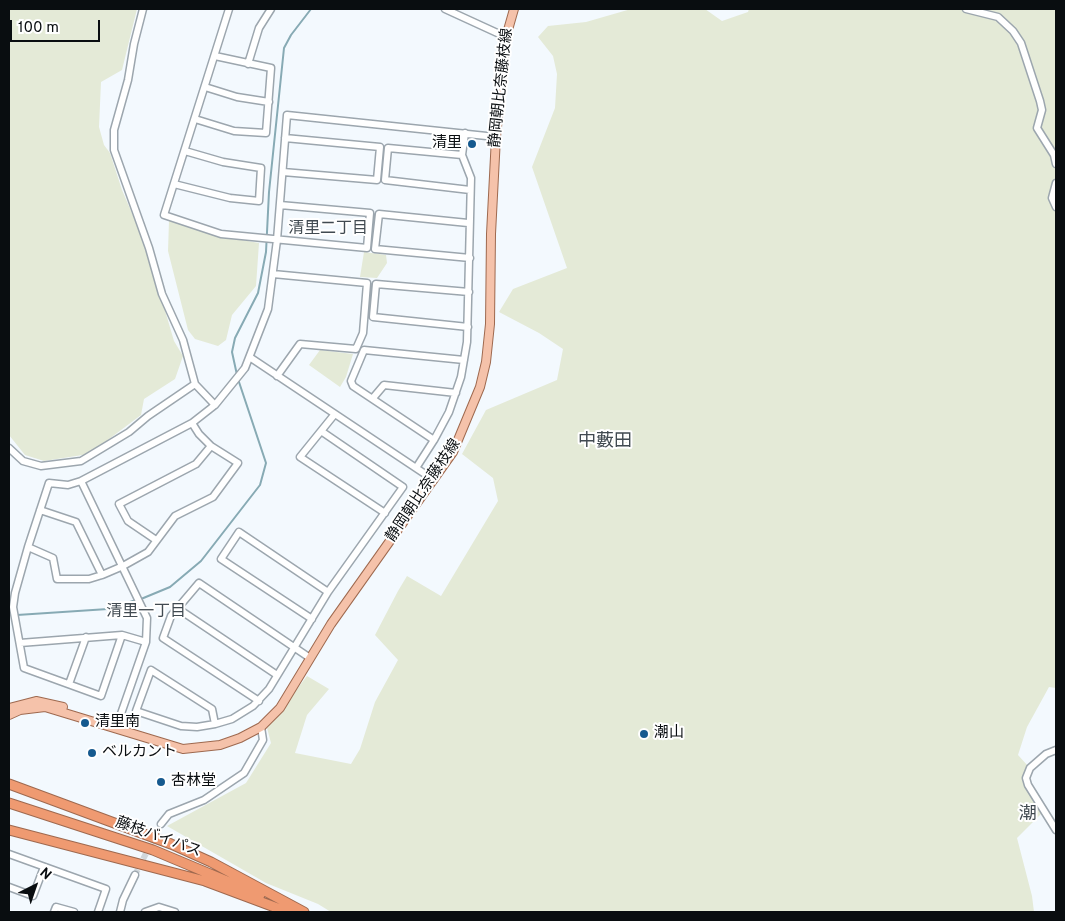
<!DOCTYPE html>
<html>
<head>
<meta charset="utf-8">
<style>
	body { margin:0 }
	#map { position:relative; width:1065px; height:921px; overflow:hidden; background:#f3f9fe; font-family:Overpass,sans-serif }
	canvas { display:block }
	.frame { position:absolute; inset:0; border:10px solid #090d10; pointer-events:none }
	.north { position:absolute; left:10px; top:861px; width:50px; height:50px; -webkit-text-stroke:4px #fff; paint-order:stroke; rotate:41deg; font-size:14px; font-weight:700; line-height:20px; text-align:center; color:#090d10 }
	.north::after { content:''; display:block; margin:auto; width:18px; height:22px; background:#090d10; clip-path:polygon(50% 0,100% 100%,50% 72%,0 100%) }
	.scale { position:absolute; left:10px; top:20px; width:90px; height:22px; box-sizing:border-box; border:2px solid #090d10; border-top:0; padding-left:6px; font-size:15px; line-height:18px; white-space:nowrap; color:#090d10; -webkit-text-stroke:4px #fff; paint-order:stroke }
</style>
</head>
<body>
<div id="map">
<canvas width="1065" height="921"></canvas>
<div class="frame"></div>
<div class="north">N</div>
<div class="scale">100 m</div>
</div>
<script>
const c = document.querySelector('canvas').getContext('2d');
c.lineJoin = 'round';
function fill(path, color) {
  c.fillStyle = color;
  c.fill(path, 'evenodd');
}
function toPath(rows) {
  const path = new Path2D();
  for (const r of rows) {
    path.moveTo(r[0], r[1]);
    for (let i = 2; i < r.length; i += 2) path.lineTo(r[i], r[i + 1]);
  }
  return path;
}
function stroke(path, color, width, dash) {
  c.strokeStyle = color;
  c.lineWidth = width;
  c.lineCap = dash ? 'butt' : 'round';
  c.setLineDash(dash || []);
  c.stroke(path);
}
function drawText(font, color, halo, rows, align = 'center') {
  c.font = font + ' Overpass,"Noto Sans JP",sans-serif';
  c.lineWidth = 4;
  c.setLineDash([]);
  c.textBaseline = 'middle';
  c.strokeStyle = halo;
  c.fillStyle = color;
  for (const [text, x, y, turn = 0] of rows) {
    c.save();
    c.translate(x, y);
    c.rotate((+turn || 0) * Math.PI / 180);
    c.textAlign = isNaN(turn) ? turn : align;
    if (halo) c.strokeText(text, 0, 0);
    c.fillText(text, 0, 0);
    c.restore();
  }
}
const green = toPath([
	[9,9,137,9,122,70,101,82,99,127,104,145,110,153,122,190,146,246,174,341,183,356,175,379,144,399,141,415,89,454,44,461,25,455,9,435],
	[631,9,705,9,722,21,748,12,749,9,1056,9,1056,688,1049,687,1027,727,1018,755,1028,766,1026,778,1042,813,1017,838,1032,896,1034,912,331,912,318,904,266,883,167,826,246,783,271,743,267,728,307,676,329,689,307,715,295,753,351,764,360,749,375,702,398,660,375,635,398,591,407,576,441,596,498,501,493,478,462,454,486,410,557,380,563,349,539,333,499,312,513,289,567,268,532,167,555,108,557,74,553,56,538,37,548,26,586,22],
	[169,221,220,236,259,243,256,286,232,315,226,340,218,346,195,339,188,330,168,251],
	[364,252,386,255,387,263,377,278,360,277],
	[320,350,353,354,346,377,340,387,309,365]
]);
const stream = toPath([
	[237,375,232,352,235,338,258,293,266,252,269,192,284,48,291,35,311,9],
	[141,599,170,587,201,561,260,485,266,463,238,379],
	[17,615,108,609,136,600]
]);
const minorTunnel = toPath([
	[135,875,161,824]
]);
const minor = toPath([
	[143,9,134,44,128,80,114,130,114,150,149,248,162,294,183,340,195,384,215,405],
	[229,9,164,215,221,234,367,248,370,213,280,205],
	[445,9,506,37],
	[966,9,998,17,1013,31,1021,43,1040,101,1042,110,1037,128,1054,155,1056,164],
	[248,64,259,28,271,9],
	[205,87,237,97,269,102],
	[195,119,234,131,266,133,271,68,215,56],
	[462,155,388,148,385,180,470,190],
	[283,172,377,180,380,147,285,138],
	[1056,183,1052,198,1056,207],
	[174,184,230,198,259,201,261,168,223,162,185,151],
	[468,223,379,214,375,249,470,258],
	[273,274,367,283,363,333,356,349,300,344,277,376],
	[468,327,373,317,376,284,469,292],
	[251,358,434,480],
	[373,398,384,385,456,393],
	[334,415,300,457,385,513],
	[434,440,353,386,351,381,364,350,464,360],
	[9,448,23,461,41,466,81,461,129,432,148,416,195,384],
	[416,468,434,440,449,412,461,377,467,342,471,178,462,155,465,133],
	[81,481,147,618,146,642,116,728],
	[40,510,76,522,102,575],
	[156,540,128,521,119,504,196,464,211,446],
	[28,547,53,558,57,579,89,579,102,575,123,566,148,552,175,516,213,497,238,463,211,446,199,434,192,423],
	[177,608,277,675],
	[312,619,221,559,239,532,328,592],
	[122,635,101,696,24,668,13,607,15,593,28,547,49,483,68,485,81,481,192,423,215,405,245,368,268,309,277,240,287,115,496,137],
	[20,643,122,635,146,642],
	[69,684,86,637],
	[259,701,163,638,171,616,199,583,310,658],
	[215,724,212,709,151,670,136,711,181,726,197,727,215,724,232,719,253,706,269,689,328,592,403,487,321,431],
	[1056,750,1046,754,1030,768,1026,778,1028,785,1056,830],
	[161,824,169,814,204,800,244,773,263,740,261,727],
	[9,854,106,889,98,912],
	[9,887,33,896,44,867],
	[54,912,56,907,74,912],
	[120,912,123,900,135,875],
	[145,912,159,907,175,912]
]);
const major = toPath([
	[9,708,36,701,63,707],
	[9,715,20,710,45,707,183,749,220,745,240,738,261,727,280,708,331,624,453,452,480,387,486,362,490,324,491,234,496,137,506,37,514,9]
]);
const highway = toPath([
	[9,784,171,844,211,862,304,912],
	[9,803,153,850,260,895],
	[9,830,205,881,288,912]
]);
const markers = [
	[472,144,5,"#165a8f"],
	[85,723,5,"#165a8f"],
	[644,734,5,"#165a8f"],
	[92,753,5,"#165a8f"],
	[161,782,5,"#165a8f"]
];
const streetNames = [
	["静岡朝比奈藤枝線",502,88,-84],
	["静岡朝比奈藤枝線",424,491,-56],
	["藤枝バイパス",158,838,20]
];
const poiNames = [
	["清里",462,144,"right"],
	["清里南",95,723],
	["潮山",654,734],
	["ベルカント",102,753],
	["杏林堂",171,782]
];
const neighbourhoodNames = [
	["清里二丁目",328,230],
	["清里一丁目",146,613]
];
const quarterNames = [
	["中藪田",605,442],
	["潮",1028,815]
];
fill(green, '#e4ead7');
stroke(stream, '#87aab4', 2);
stroke(minorTunnel, '#d0d6da', 6, [6, 3]);
stroke(minor, '#9ca6ae', 9);
stroke(major, '#9e694f', 10);
stroke(highway, '#9e694f', 11);
stroke(minor, '#fff', 6);
stroke(major, '#f5c2aa', 8);
stroke(highway, '#ef9a71', 9);
for (const [x, y, r, color] of markers) {
  const dot = new Path2D();
  dot.arc(x, y, r, 0, 2 * Math.PI);
  c.fillStyle = color;
  c.fill(dot);
  stroke(dot, '#fff', 2);
}
drawText('15px', '#090d10', '#fff', streetNames);
drawText('15px', '#090d10', '#fff', poiNames, 'left');
drawText('16px', '#414a51', '#fff', neighbourhoodNames);
drawText('18px', '#414a51', '#fff', quarterNames);
</script>
</body>
</html>
